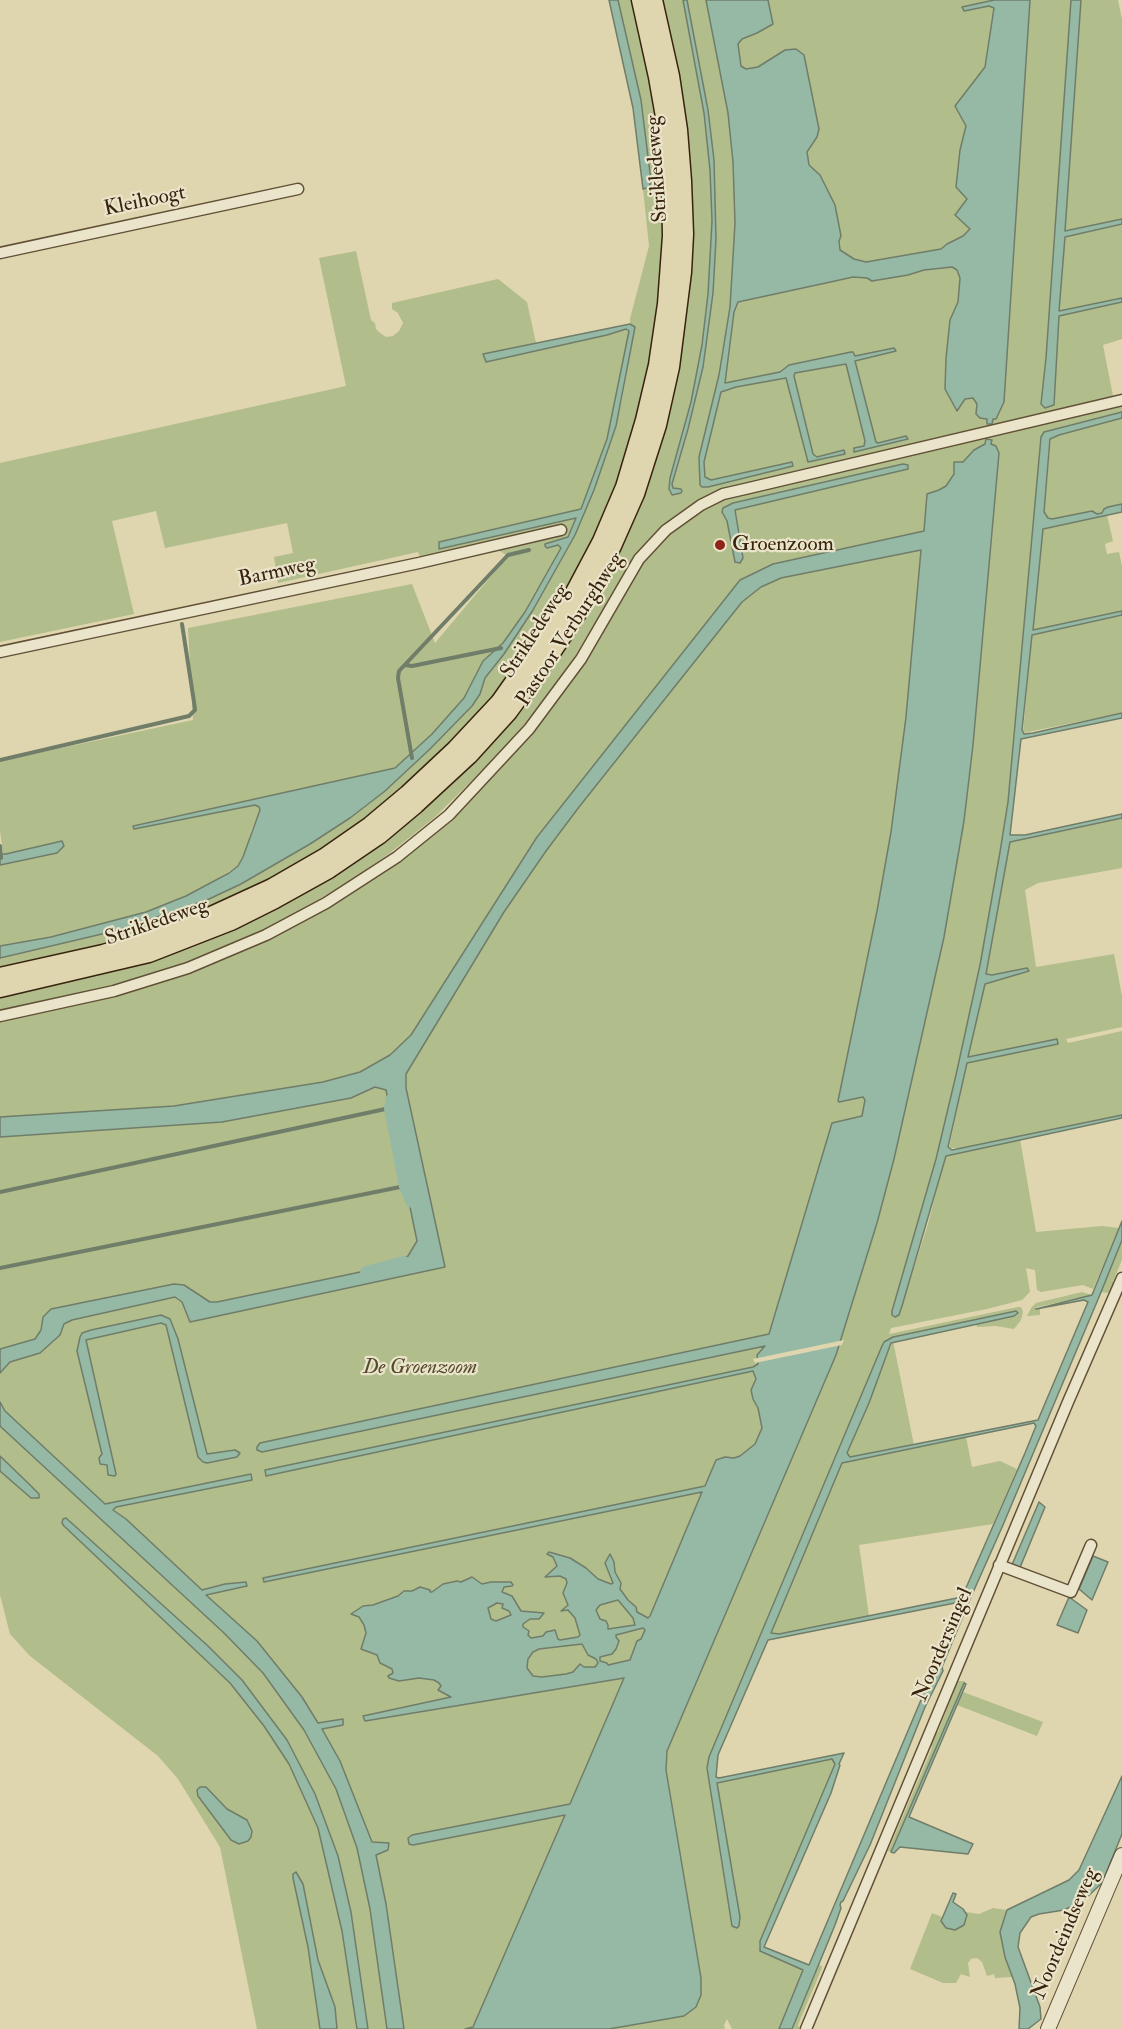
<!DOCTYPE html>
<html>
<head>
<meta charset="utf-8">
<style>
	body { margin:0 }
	canvas { display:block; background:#dfd5af }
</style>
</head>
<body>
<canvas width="1122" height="2029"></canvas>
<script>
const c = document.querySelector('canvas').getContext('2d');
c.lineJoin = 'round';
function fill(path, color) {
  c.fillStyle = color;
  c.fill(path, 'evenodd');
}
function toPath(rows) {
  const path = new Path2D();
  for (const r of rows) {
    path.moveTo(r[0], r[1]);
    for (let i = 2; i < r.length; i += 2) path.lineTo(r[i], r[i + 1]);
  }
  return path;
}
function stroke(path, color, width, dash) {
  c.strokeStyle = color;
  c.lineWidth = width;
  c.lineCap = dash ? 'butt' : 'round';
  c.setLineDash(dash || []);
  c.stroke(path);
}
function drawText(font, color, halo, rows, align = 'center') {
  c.font = font + ' "IM FELL Double Pica",serif';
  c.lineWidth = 4.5;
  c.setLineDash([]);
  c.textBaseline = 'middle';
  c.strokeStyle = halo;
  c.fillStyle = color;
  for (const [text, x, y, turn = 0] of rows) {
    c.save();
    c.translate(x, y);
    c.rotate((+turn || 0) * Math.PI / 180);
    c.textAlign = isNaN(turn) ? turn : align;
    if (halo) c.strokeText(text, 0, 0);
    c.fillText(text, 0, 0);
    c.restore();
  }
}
const green = toPath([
	[618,0,637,0,657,99,667,260,635,441,577,579,502,692,404,792,303,865,164,930,0,971,0,958,119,930,209,899,241,884,310,844,350,818,385,791,430,749,472,706,480,694,485,678,504,654,533,610,575,535,594,490,616,426,622,400,635,327,630,324,630,319,649,246,643,189,649,187,651,181,641,100],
	[663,0,1076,0,1045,408,1054,405,1058,316,1122,302,1122,339,1103,345,1113,396,1092,403,1122,405,1122,412,1044,432,1016,776,979,991,899,1315,928,1224,945,1157,949,1154,1020,1139,1036,1232,1102,1226,1119,1228,1093,1289,1083,1285,1041,1292,1037,1290,1035,1270,1026,1268,1030,1292,1022,1300,987,1309,891,1328,889,1334,1018,1307,1021,1307,1023,1312,1021,1320,1014,1329,996,1326,977,1327,976,1324,1014,1316,1016,1311,887,1340,713,1753,713,1779,832,1759,839,1759,760,1941,759,1947,803,1970,779,2029,732,2029,727,2019,724,2025,725,2029,257,2029,220,1847,178,1779,158,1756,30,1656,10,1634,0,1595,0,1020,180,976,226,958,283,931,469,800,523,743,573,677,626,571,564,674,506,747,435,817,390,853,351,880,295,914,258,932,219,950,144,977,101,988,0,1010,0,992,156,954,479,749,653,451,674,74,671,36],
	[1081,0,1118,0,1122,19,1122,219,1065,231],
	[1122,224,1122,298,1059,311,1065,237],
	[356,251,371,320,375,323,376,329,380,333,386,337,393,336,399,331,403,323,398,313,392,309,392,303,498,279,527,302,536,343,484,354,486,362,626,329,629,331,607,439,581,509,439,542,576,517,568,537,545,544,547,548,558,545,561,548,525,612,503,643,483,661,464,698,432,734,396,768,134,825,134,829,255,805,259,807,260,810,251,831,247,849,238,866,208,884,186,896,146,912,51,937,0,946,0,865,57,853,5,854,3,853,0,831,0,761,193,720,188,628,412,584,435,643,508,556,496,549,421,559,418,552,278,583,274,557,293,553,287,523,165,548,156,511,112,521,134,614,0,642,0,463,346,386,319,258],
	[1122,418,1122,504,1108,507,1102,513,1096,514,1092,511,1052,519,1048,518,1044,512,1051,437],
	[1107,515,1113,541,1105,544,1107,554,1119,552,1122,566,1122,611,1033,631,1043,529],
	[1122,615,1122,713,1023,733,1032,635],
	[1122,818,1122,868,1038,883,1025,890,1036,967,1114,954,1122,996,1122,1027,1066,1039,1068,1043,1122,1031,1122,1115,961,1148,949,1148,967,1063,1004,1051,968,1057,985,984,1028,972,986,975,1010,842],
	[1122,1240,1122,1260,1113,1281,1114,1287,1108,1293,1100,1292],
	[1082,1292,1092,1295,1037,1307,1036,1309,1040,1309,1040,1315,1027,1316,1031,1308,1036,1303],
	[893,1341,914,1445,850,1457,847,1453],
	[966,1437,972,1467,1000,1461,1017,1469,993,1524,859,1545,869,1616,779,1634,771,1633,842,1463],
	[958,1681,965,1681,891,1852,888,1851,932,1748,929,1739,931,1735,938,1732],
	[963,1692,1043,1722,1037,1736,957,1705],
	[993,1908,1007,1910,1000,1932,1005,1957,1012,1977,995,1978,994,1974,987,1976,982,1962,977,1958,971,1959,968,1963,970,1977,961,1974,956,1983,943,1983,910,1969,932,1913,942,1917,941,1921,946,1928,955,1930,960,1928,967,1915,966,1912,979,1914],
	[819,1965,822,1966,822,1968,798,2025,800,2029,792,2029]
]);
const water = toPath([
	[609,0,618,0,641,100,651,181,649,187,643,189,633,108,609,0],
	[683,0,687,0,708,110,714,160,716,239,713,293,703,367,688,429,672,484,673,488,681,489,682,491,681,493,672,495,669,489,670,478,691,402,702,345,708,294,712,221,710,170,704,113,683,0],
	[706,0,768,0,773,24,757,33,742,39,738,44,741,66,746,69,758,67,785,50,796,49,804,55,819,129,817,137,807,152,809,165,820,175,835,205,841,236,839,241,840,250,854,259,866,262,941,249,947,244,963,236,970,229,955,215,967,199,956,187,960,150,966,126,955,106,985,67,994,8,989,6,964,11,962,7,994,0,1030,0,1004,402,996,419,993,419,992,424,987,424,987,419,980,418,976,414,977,404,973,398,965,399,957,411,945,389,946,358,950,320,958,302,960,278,957,270,952,267,924,270,908,275,872,281,867,278,853,277,835,281,738,302,734,312,725,383,780,372,789,365,851,352,853,352,855,356,894,348,896,351,855,361,876,442,878,443,906,436,908,439,854,452,854,448,864,446,865,441,846,364,795,373,794,376,813,454,817,457,844,450,845,454,808,462,786,378,736,387,721,392,704,462,705,477,711,480,792,462,793,466,708,487,702,487,700,485,699,457,719,375,730,307,735,223,733,162,728,113,706,0],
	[1071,0,1081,0,1065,231,1122,219,1122,224,1065,237,1059,311,1122,298,1122,302,1059,316,1054,405,1045,408,1041,404,1046,358,1071,0],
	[630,324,635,327,616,426,594,490,575,535,533,610,504,654,485,678,480,694,472,706,430,749,385,791,350,818,310,844,241,884,209,899,119,930,0,958,0,946,51,937,146,912,186,896,229,873,238,866,243,857,260,810,259,807,255,805,134,829,133,826,395,768,432,734,464,698,483,661,503,643,525,612,561,548,558,545,547,548,545,546,545,544,568,537,576,518,439,549,439,542,581,509,607,439,629,331,626,329,607,335,486,362,483,354,630,324],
	[1122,412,1122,418,1059,435,1050,439,1044,512,1048,518,1052,519,1092,511,1097,514,1102,513,1104,509,1108,507,1122,504,1122,512,1043,529,1033,630,1122,611,1122,615,1032,635,1022,730,1024,734,1033,733,1122,713,1122,718,1021,739,1010,835,1025,835,1122,814,1122,818,1010,842,986,974,992,975,1027,968,1029,971,985,984,968,1057,1057,1039,1058,1044,967,1063,948,1147,952,1150,1122,1115,1122,1118,946,1156,902,1306,899,1315,895,1317,892,1315,892,1311,936,1159,956,1075,980,965,1000,852,1008,802,1041,437,1044,432,1122,412],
	[986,439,992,440,991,444,996,446,999,453,973,745,964,821,944,937,894,1159,877,1223,836,1355,667,1751,666,1770,701,1978,701,1995,696,2007,684,2016,609,2029,465,2029,473,2027,565,1815,413,1845,409,1844,408,1838,412,1835,570,1804,624,1678,365,1721,363,1716,451,1697,438,1690,441,1686,439,1683,434,1680,419,1678,399,1681,389,1678,388,1676,393,1673,392,1669,380,1663,377,1655,361,1649,366,1633,364,1625,359,1617,351,1614,363,1606,373,1605,398,1596,404,1591,412,1591,420,1587,430,1590,430,1592,432,1592,443,1584,457,1581,461,1582,472,1577,482,1584,491,1582,511,1582,513,1585,512,1586,504,1587,502,1592,512,1596,521,1611,544,1613,539,1619,530,1619,523,1624,523,1627,529,1631,528,1635,531,1638,543,1636,546,1632,555,1630,558,1639,560,1640,578,1637,580,1635,575,1618,568,1610,561,1611,568,1605,563,1593,567,1583,566,1579,560,1576,545,1577,557,1566,553,1557,547,1554,549,1552,570,1558,586,1568,598,1579,611,1584,613,1583,605,1563,610,1554,614,1562,615,1572,621,1583,620,1589,628,1600,636,1607,637,1612,648,1618,650,1616,702,1492,264,1582,263,1578,705,1486,716,1460,725,1457,734,1458,740,1456,755,1444,762,1428,758,1408,753,1399,751,1390,756,1379,753,1371,266,1476,265,1470,753,1367,758,1364,757,1355,765,1346,262,1452,257,1450,257,1447,260,1443,769,1334,832,1123,862,1116,865,1100,863,1097,839,1102,838,1101,877,911,891,832,906,717,921,550,781,578,761,587,742,602,579,807,546,851,504,912,406,1074,406,1088,445,1267,190,1322,182,1302,175,1297,72,1320,64,1324,60,1335,40,1353,10,1362,0,1373,0,1349,35,1339,41,1330,43,1317,51,1309,174,1284,184,1285,210,1302,217,1302,389,1266,408,1256,417,1241,386,1090,375,1087,351,1098,222,1122,0,1137,0,1117,174,1106,323,1082,360,1072,390,1055,411,1035,537,837,740,580,773,564,924,531,927,494,939,490,946,486,954,474,954,462,963,462,974,450,985,444,986,439],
	[618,1600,633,1618,635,1625,608,1629,608,1625,606,1621,600,1619,596,1610,600,1605,618,1600],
	[497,1603,503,1604,502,1608,509,1611,511,1615,496,1621,491,1619,488,1608,497,1603],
	[643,1628,645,1630,641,1639,637,1641,630,1660,608,1665,607,1663,600,1661,600,1657,612,1654,616,1649,619,1641,616,1637,616,1635,643,1628],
	[582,1644,588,1655,596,1659,598,1663,595,1667,584,1667,580,1664,573,1672,566,1674,542,1677,533,1676,527,1668,528,1659,533,1652,539,1649,582,1644],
	[903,464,908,465,908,469,735,510,743,558,740,563,735,562,727,521,722,512,723,508,733,503,903,464],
	[62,841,64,846,57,853,0,865,0,854,6,854,62,841],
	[1122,1221,1122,1240,1099,1297,1003,1525,971,1597,942,1667,943,1671,925,1707,870,1845,843,1901,841,1902,840,1905,841,1908,835,1925,792,2029,779,2029,803,1970,760,1951,760,1941,835,1764,832,1759,717,1783,740,1917,739,1926,737,1928,732,1926,707,1768,709,1757,882,1346,884,1342,893,1337,1016,1311,1018,1313,1014,1316,891,1343,869,1403,847,1453,850,1457,1038,1420,1088,1302,1084,1300,1036,1309,1092,1295,1122,1221],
	[1034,1423,1036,1426,1025,1453,962,1597,779,1634,771,1633,842,1463,1034,1423],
	[960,1602,940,1655,809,1965,764,1947,831,1793,840,1765,839,1764,844,1753,719,1778,716,1777,718,1755,768,1640,960,1602],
	[161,1315,170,1319,178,1339,207,1454,235,1450,240,1453,237,1457,207,1463,203,1462,198,1457,166,1325,161,1323,86,1340,116,1474,115,1476,108,1475,107,1465,100,1464,99,1458,102,1454,77,1351,80,1337,82,1333,91,1330,161,1315],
	[0,1402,5,1411,105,1504,251,1474,252,1480,116,1507,113,1510,126,1519,202,1590,225,1584,246,1582,247,1586,206,1595,257,1641,302,1697,318,1723,343,1719,343,1725,322,1729,340,1761,372,1842,389,1843,388,1850,376,1855,386,1904,404,2029,387,2029,370,1909,357,1848,336,1789,304,1730,263,1673,224,1633,0,1426,0,1402],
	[0,1456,27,1482,39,1494,39,1498,31,1498,0,1471,0,1456],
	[1039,1502,1045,1507,1019,1570,1011,1567,1039,1502],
	[66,1518,208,1646,242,1680,287,1740,315,1794,338,1856,351,1912,368,2029,357,2029,342,1931,318,1828,289,1764,264,1726,230,1683,64,1526,62,1523,63,1519,66,1518],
	[1093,1556,1108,1562,1092,1600,1079,1589,1093,1556],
	[1069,1597,1087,1610,1078,1633,1057,1625,1069,1597],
	[964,1683,966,1684,909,1817,973,1844,968,1854,900,1847,894,1853,891,1852,964,1683],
	[1122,1776,1122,1834,1102,1883,1085,1899,1072,1906,1064,1910,1039,1914,1031,1917,1020,1933,1018,1947,1040,2007,1041,2019,1028,2029,1019,2029,1020,2008,1015,1984,1005,1957,1000,1932,1007,1910,1069,1880,1079,1870,1122,1776],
	[200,1787,206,1787,227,1809,247,1820,252,1831,251,1837,248,1841,239,1844,231,1840,198,1796,197,1790,200,1787],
	[296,1872,303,1884,318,1960,335,2007,337,2029,320,2029,308,1947,293,1878,293,1874,296,1872],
	[953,1893,956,1894,953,1902,963,1909,967,1915,964,1925,955,1930,946,1928,941,1921,953,1893]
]);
const pier = toPath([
	[844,1340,842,1345,755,1363,753,1359]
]);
const stream = toPath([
	[405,665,412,666,501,648],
	[412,758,398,678,399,671,508,555,529,550],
	[0,760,189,716,195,710,194,702,182,624],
	[0,846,1,858],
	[0,1192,390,1108],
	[0,1268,405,1186]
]);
const canal = toPath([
	[392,1099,390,1108,405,1186,412,1202],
	[366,1272,404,1262]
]);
const minor = toPath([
	[0,253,298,189],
	[0,652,419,563,561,530],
	[0,1016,114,991,188,968,266,935,326,903,397,857,449,815,529,729,581,659,639,559,666,530,701,505,723,494,745,489,1122,400],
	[999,1565,1071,1592,1091,1545],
	[806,2029,1068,1402,1122,1278]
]);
const tertiary = toPath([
	[1048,2029,1122,1855]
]);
const primary = toPath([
	[0,976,103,953,144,941,185,927,272,887,324,857,370,825,407,794,455,749,499,702,566,607,601,541,624,487,644,420,657,365,666,304,671,236,670,180,666,128,657,77,640,0],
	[0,989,149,954,231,922,275,900,329,870,379,836,416,805,469,756,509,712,552,653,577,615,613,546,636,494,658,425,671,367,683,272,685,234,683,181,679,130,671,76,654,0]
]);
const markers = [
	[720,545,6,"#8f2418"]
];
const streetNames = [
	["Strikledeweg",658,169,-94],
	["Kleihoogt",145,202,-12],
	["Barmweg",277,573,-12],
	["Pastoor Verburghweg",571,630,-57],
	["Strikledeweg",536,632,-57],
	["Strikledeweg",157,923,-19],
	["Noordersingel",944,1645,-67],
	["Noordeindseweg",1066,1934,-67]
];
const poiNames = [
	["Groenzoom",732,545]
];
const parkNames = [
	["De Groenzoom",420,1368]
];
fill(green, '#b1bd8b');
fill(water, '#95b9a5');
stroke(water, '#707d69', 1.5);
fill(pier, '#dfd5af');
stroke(stream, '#707d69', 4);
stroke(canal, '#95b9a5', 12);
stroke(minor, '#625036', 13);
stroke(tertiary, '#625036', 16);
stroke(primary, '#38230e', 19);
stroke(minor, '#eae4cb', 10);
stroke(tertiary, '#eae4cb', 14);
stroke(primary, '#dfd5af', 16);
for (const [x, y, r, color] of markers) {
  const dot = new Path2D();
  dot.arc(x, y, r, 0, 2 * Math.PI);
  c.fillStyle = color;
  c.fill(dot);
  stroke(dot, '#eae4cb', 2);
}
drawText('21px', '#38230e', '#eae4cb', streetNames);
drawText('21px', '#38230e', '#eae4cb', poiNames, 'left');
drawText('italic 21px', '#564a2d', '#eae4cb', parkNames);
</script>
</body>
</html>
